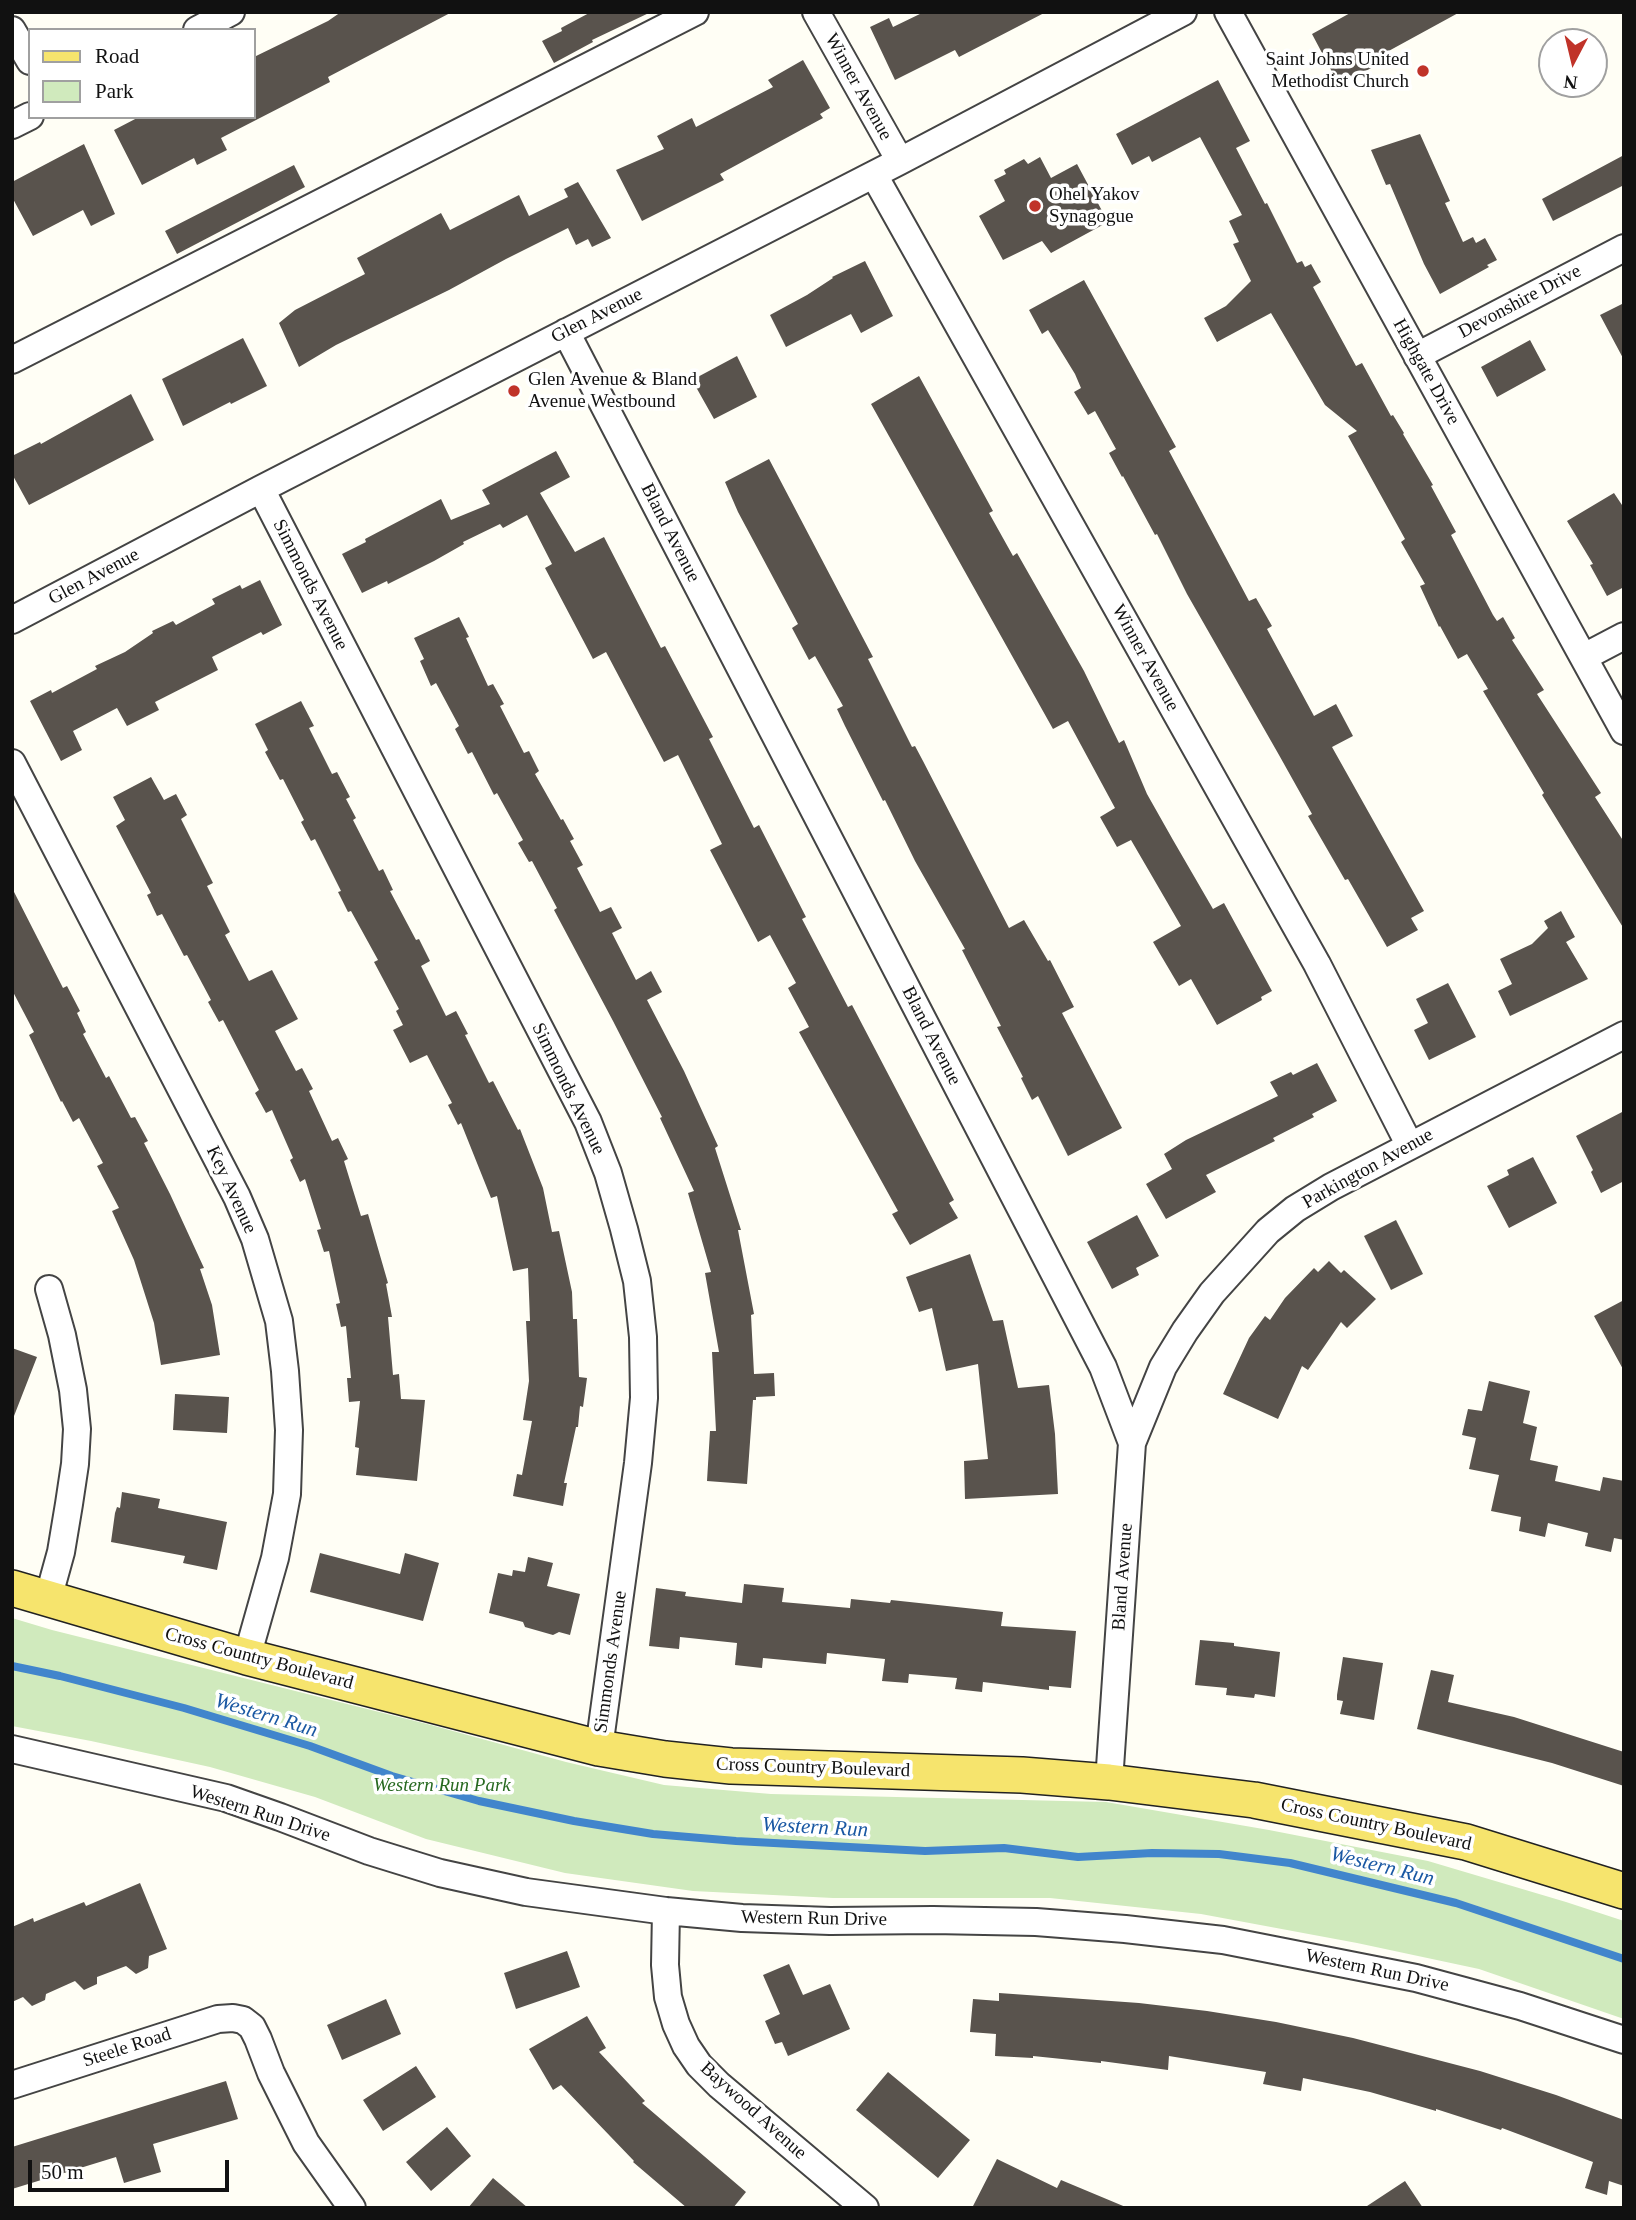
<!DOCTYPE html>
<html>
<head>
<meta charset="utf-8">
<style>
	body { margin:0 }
	#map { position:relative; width:1636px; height:2220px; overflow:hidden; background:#fffef5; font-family:Georgia,serif }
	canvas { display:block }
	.frame { position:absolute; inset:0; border:14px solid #111; pointer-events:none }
	.legend { position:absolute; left:28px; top:28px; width:228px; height:91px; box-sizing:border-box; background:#fff; border:2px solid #a0a0a0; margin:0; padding:9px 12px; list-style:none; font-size:21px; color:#111 }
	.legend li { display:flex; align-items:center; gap:14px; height:35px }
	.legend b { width:35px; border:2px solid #a0a0a0 }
	.north { position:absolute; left:1538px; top:28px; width:70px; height:70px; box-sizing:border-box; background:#fff; border:2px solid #a0a0a0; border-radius:50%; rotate:187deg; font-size:19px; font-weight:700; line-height:28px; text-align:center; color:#111 }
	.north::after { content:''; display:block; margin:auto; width:24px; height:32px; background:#c03329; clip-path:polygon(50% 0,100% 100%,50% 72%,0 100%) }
	.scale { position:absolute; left:28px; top:2160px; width:201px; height:32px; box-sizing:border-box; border:4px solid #111; border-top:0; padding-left:9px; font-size:21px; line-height:24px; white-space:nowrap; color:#111; -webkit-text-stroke:5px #fff; paint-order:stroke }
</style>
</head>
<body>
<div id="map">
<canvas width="1636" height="2220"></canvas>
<div class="frame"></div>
<ul class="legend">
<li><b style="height:9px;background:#f6e46d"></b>Road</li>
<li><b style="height:19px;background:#d0eabd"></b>Park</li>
</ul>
<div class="north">N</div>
<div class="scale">50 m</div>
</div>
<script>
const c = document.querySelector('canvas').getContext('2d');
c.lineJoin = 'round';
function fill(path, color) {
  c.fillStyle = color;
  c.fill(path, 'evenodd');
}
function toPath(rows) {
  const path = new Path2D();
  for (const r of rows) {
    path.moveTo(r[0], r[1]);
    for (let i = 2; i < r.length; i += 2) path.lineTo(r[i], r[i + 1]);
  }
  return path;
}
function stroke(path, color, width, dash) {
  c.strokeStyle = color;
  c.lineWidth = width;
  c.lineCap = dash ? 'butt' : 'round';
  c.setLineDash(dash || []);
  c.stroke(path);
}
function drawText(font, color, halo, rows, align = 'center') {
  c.font = font + ' Georgia,serif';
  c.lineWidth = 7;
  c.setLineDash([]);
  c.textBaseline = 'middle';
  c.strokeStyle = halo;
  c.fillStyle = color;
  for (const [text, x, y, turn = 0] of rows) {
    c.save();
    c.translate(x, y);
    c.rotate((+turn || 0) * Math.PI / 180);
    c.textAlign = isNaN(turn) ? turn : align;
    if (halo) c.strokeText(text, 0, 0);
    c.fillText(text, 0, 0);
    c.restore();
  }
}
const green = toPath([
	[12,1618,52,1630,431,1725,566,1762,664,1785,771,1794,1106,1802,1269,1830,1428,1861,1566,1902,1624,1921,1624,2019,1479,1969,1357,1943,1201,1914,1050,1898,833,1898,693,1891,565,1873,426,1839,315,1797,210,1767,91,1741,12,1726]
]);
const stream = toPath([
	[12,1666,60,1676,184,1708,310,1746,392,1776,479,1801,574,1821,653,1834,736,1841,925,1851,1004,1848,1078,1857,1152,1853,1219,1854,1290,1863,1456,1903,1624,1959]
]);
const building = toPath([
	[341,12,452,12,328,77,330,82,221,138,227,150,197,165,194,158,142,185,114,130,139,117,254,117,254,57,328,21],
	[591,12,651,12,592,40,593,42,554,63,542,41,562,31,561,28],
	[924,12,1046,12,959,57,955,50,895,80,870,27,889,18,893,27],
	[1352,12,1460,12,1374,59,1377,65,1339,85,1312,34],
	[803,60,830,108,820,114,823,118,720,174,724,180,642,221,616,170,664,149,657,136,692,118,696,127,773,87,768,80],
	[1218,80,1250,141,1236,148,1265,204,1267,203,1297,263,1302,261,1305,267,1311,264,1321,282,1313,287,1356,366,1362,363,1391,416,1393,415,1404,433,1403,434,1433,485,1431,486,1456,532,1451,535,1493,615,1497,621,1503,617,1515,638,1512,640,1544,690,1537,694,1601,793,1595,797,1624,842,1624,929,1542,795,1544,793,1483,691,1488,689,1467,654,1458,659,1440,626,1439,627,1420,586,1425,584,1401,542,1405,539,1348,436,1357,431,1325,405,1271,313,1217,342,1204,318,1226,306,1251,281,1233,244,1239,242,1229,221,1242,215,1200,137,1152,162,1149,156,1132,165,1116,134],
	[1420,134,1450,201,1445,203,1463,242,1473,237,1476,243,1485,238,1497,260,1487,265,1489,267,1440,294,1424,264,1390,184,1386,185,1371,150],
	[84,144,115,214,91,226,83,210,33,236,12,197,12,182],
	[1624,155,1624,185,1553,221,1542,199],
	[1040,157,1051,178,1077,164,1108,222,1051,253,1042,241,1003,260,979,216,1005,201,994,180,1006,174,1004,170,1024,159,1028,164],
	[294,165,305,187,177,254,165,231],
	[578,182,611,238,592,247,588,239,576,245,568,228,506,259,449,290,336,345,299,367,279,323,295,310,365,274,357,258,441,213,450,230,519,195,529,216,568,197,564,189],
	[865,261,893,316,861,333,851,314,786,347,770,315,807,295,833,278,832,277],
	[1084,280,1176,447,1169,451,1249,601,1256,598,1272,626,1267,629,1314,716,1336,704,1353,736,1332,747,1424,911,1411,918,1418,930,1387,947,1348,879,1345,880,1308,816,1312,814,1279,755,1187,594,1157,534,1155,535,1123,476,1122,477,1109,453,1116,449,1095,411,1088,415,1074,392,1081,388,1075,374,1048,330,1042,334,1029,310],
	[1624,303,1624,360,1600,315],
	[243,338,267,386,231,404,230,402,183,426,162,379],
	[1530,340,1546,370,1497,397,1481,367],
	[737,356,757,397,714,419,692,380],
	[919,376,993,511,989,513,1013,556,1017,553,1084,671,1119,743,1124,740,1147,794,1173,840,1213,909,1224,903,1272,991,1261,997,1262,1000,1217,1025,1191,979,1179,986,1153,942,1181,926,1131,840,1117,847,1100,817,1115,808,1068,721,1053,729,871,404],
	[131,394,154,440,29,505,12,474,12,456,40,442,41,444],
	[556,451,570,477,540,493,575,552,604,537,661,648,665,646,713,737,709,739,754,828,759,825,806,917,802,919,848,1007,852,1005,954,1200,949,1203,958,1218,910,1245,892,1214,898,1211,799,1032,809,1027,788,988,796,983,770,935,758,942,710,850,722,844,678,755,664,762,606,652,593,659,545,568,552,564,527,515,503,528,500,524,463,542,464,544,434,561,388,584,387,581,362,593,342,554,366,542,365,539,441,499,451,520,490,504,482,490],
	[769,459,873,657,868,659,912,747,915,746,923,761,1009,928,1024,920,1048,961,1050,960,1074,1007,1062,1013,1122,1128,1068,1156,1038,1096,1032,1100,1021,1078,1023,1077,997,1027,1001,1026,962,950,965,949,915,861,885,800,883,801,845,726,837,709,843,706,815,656,809,660,792,628,798,624,738,512,725,482],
	[1614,493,1624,508,1624,587,1607,596,1590,565,1593,564,1567,521],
	[260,580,282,625,263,635,261,632,212,657,218,670,155,702,159,710,127,726,117,708,73,731,82,750,61,761,30,701,51,690,52,693,97,669,95,666,125,652,153,633,152,631,173,621,176,625,215,604,212,599,240,585,242,589],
	[459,617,469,637,466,638,488,686,493,684,504,704,500,706,524,753,529,751,539,771,535,774,561,820,563,819,574,839,570,841,583,865,577,868,600,912,611,907,622,928,612,933,636,980,651,971,662,992,647,1000,684,1071,718,1146,715,1148,741,1230,738,1230,754,1314,751,1315,754,1374,774,1373,775,1396,756,1397,756,1400,753,1400,747,1484,707,1481,710,1431,716,1431,712,1352,719,1352,705,1273,711,1272,688,1193,694,1191,660,1118,662,1117,613,1021,554,910,557,908,532,861,529,862,518,843,523,840,497,793,494,795,472,752,468,754,455,729,459,726,436,683,431,686,420,661,424,659,414,638],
	[301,701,314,726,309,728,332,774,337,772,350,797,346,799,356,818,353,820,379,871,383,869,393,890,390,891,416,940,419,939,430,961,421,966,446,1016,456,1011,468,1034,465,1035,489,1083,493,1081,518,1130,520,1129,543,1188,552,1232,559,1231,572,1292,573,1319,577,1319,579,1377,587,1378,583,1407,580,1406,578,1427,576,1427,564,1483,567,1483,563,1506,513,1496,517,1474,522,1475,532,1421,523,1420,529,1381,526,1321,530,1321,528,1268,513,1271,497,1196,491,1198,461,1123,458,1125,448,1105,452,1103,427,1055,410,1063,393,1030,403,1025,396,1011,399,1009,374,962,378,960,351,911,348,912,338,892,341,891,315,839,311,841,301,822,304,820,283,779,280,780,265,752,268,750,255,724],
	[151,777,164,800,176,794,187,815,181,819,213,883,207,886,230,932,225,935,249,981,272,970,298,1019,275,1031,296,1071,302,1068,313,1089,309,1091,332,1141,338,1138,348,1159,344,1161,361,1216,368,1214,388,1283,386,1284,392,1317,388,1317,393,1375,399,1374,401,1399,425,1400,417,1481,356,1475,359,1448,355,1447,360,1401,349,1402,347,1378,351,1378,346,1326,341,1327,336,1304,340,1303,329,1251,324,1252,317,1230,321,1229,305,1179,300,1182,290,1160,293,1158,272,1110,266,1113,255,1093,259,1090,223,1020,219,1022,208,1002,211,1000,187,955,184,956,162,914,157,916,147,895,151,893,116,826,125,820,113,797],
	[12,888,63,988,67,986,80,1011,77,1013,86,1032,83,1034,106,1078,109,1076,131,1118,135,1117,148,1141,144,1143,170,1194,204,1268,200,1269,212,1305,220,1355,161,1365,154,1323,134,1260,112,1211,119,1208,97,1166,103,1163,79,1118,73,1122,62,1101,61,1102,29,1035,34,1032,12,990],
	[1561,911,1575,937,1566,942,1588,979,1510,1016,1498,991,1512,984,1500,959,1532,944,1548,928,1544,921],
	[1448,983,1476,1037,1429,1060,1414,1030,1428,1023,1416,999],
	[1317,1063,1337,1101,1312,1114,1314,1117,1273,1138,1275,1141,1206,1175,1216,1192,1166,1219,1146,1184,1172,1169,1164,1154,1186,1140,1278,1096,1270,1082,1291,1072,1293,1075],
	[1624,1111,1624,1181,1601,1193,1591,1172,1593,1170,1576,1136],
	[1533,1157,1557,1203,1509,1228,1487,1186,1509,1175,1507,1170],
	[1137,1215,1159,1256,1136,1268,1139,1275,1112,1289,1087,1242],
	[1396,1220,1423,1274,1391,1290,1364,1236],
	[970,1254,993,1321,1003,1320,1018,1388,1049,1385,1055,1434,1058,1494,965,1499,964,1461,988,1459,978,1364,946,1371,932,1308,919,1312,906,1277],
	[1329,1261,1341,1273,1344,1270,1376,1299,1347,1328,1341,1322,1308,1370,1302,1366,1278,1419,1223,1394,1249,1338,1265,1316,1270,1320,1285,1298,1314,1268,1318,1272],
	[1624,1300,1624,1371,1594,1316],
	[12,1348,37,1357,14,1416,12,1416],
	[1489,1381,1530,1391,1523,1423,1537,1427,1530,1460,1558,1466,1555,1481,1600,1491,1603,1477,1624,1481,1624,1540,1614,1538,1611,1552,1585,1546,1588,1533,1548,1523,1545,1537,1519,1531,1521,1517,1491,1511,1499,1475,1469,1469,1476,1438,1462,1435,1468,1409,1482,1411],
	[175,1394,229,1397,227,1433,173,1430],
	[122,1492,160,1499,158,1508,227,1522,217,1570,183,1563,185,1556,111,1542,115,1513,117,1507,120,1508],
	[320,1553,400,1574,405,1553,439,1563,423,1621,310,1592],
	[528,1557,553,1563,547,1586,580,1594,570,1635,559,1632,553,1635,525,1627,523,1622,489,1613,498,1573,512,1576,513,1570,525,1572],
	[744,1584,784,1588,782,1602,850,1608,851,1599,890,1603,891,1600,1003,1612,1001,1626,1076,1631,1071,1688,1049,1686,1049,1690,983,1682,982,1692,955,1689,957,1678,909,1674,908,1683,882,1681,885,1659,827,1653,826,1664,763,1658,762,1668,735,1665,737,1643,680,1637,679,1649,649,1646,656,1588,686,1592,685,1596,742,1603],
	[1200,1640,1234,1643,1234,1646,1280,1652,1275,1697,1255,1694,1254,1698,1226,1695,1227,1688,1195,1685],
	[1343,1657,1383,1663,1374,1720,1340,1714,1343,1701,1337,1700,1337,1695],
	[1431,1670,1454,1675,1448,1702,1514,1717,1624,1752,1624,1786,1552,1763,1417,1729],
	[140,1883,167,1949,149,1956,148,1968,136,1974,126,1966,97,1977,97,1984,84,1990,75,1981,46,1994,45,2000,32,2006,23,1997,12,2002,12,1927,33,1918,34,1922,84,1902,86,1906],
	[567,1951,580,1987,516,2009,504,1973],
	[789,1964,803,1995,830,1984,850,2029,788,2056,782,2042,775,2044,765,2021,780,2014,763,1975],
	[999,1993,1139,2003,1207,2011,1276,2022,1353,2038,1480,2071,1556,2095,1624,2120,1624,2186,1609,2181,1607,2195,1585,2188,1593,2162,1502,2128,1501,2130,1436,2109,1436,2111,1370,2092,1303,2078,1301,2091,1263,2084,1266,2072,1169,2056,1168,2070,1101,2061,1101,2063,1033,2056,1033,2058,995,2056,996,2034,970,2032,973,1999,999,2001],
	[386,1999,401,2034,342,2060,327,2025],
	[587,2016,606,2048,599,2052,645,2101,642,2103,746,2192,733,2208,687,2208,633,2162,634,2161,561,2085,553,2090,529,2049],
	[416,2066,436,2097,383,2131,363,2100],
	[888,2072,970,2140,938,2178,856,2110],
	[226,2081,238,2119,153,2144,161,2172,124,2183,116,2157,12,2189,12,2147],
	[447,2127,471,2156,431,2191,406,2162],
	[997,2159,1057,2188,1061,2180,1128,2208,972,2208],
	[493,2178,528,2208,468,2208],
	[1405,2181,1423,2208,1364,2208]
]);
const minor = toPath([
	[816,12,900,161],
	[1228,12,1624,731],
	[12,30,30,61],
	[197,30,231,12],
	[12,125,30,116],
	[874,175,1317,964,1410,1146],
	[566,332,1103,1367,1132,1443,1109,1782],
	[1417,356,1624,248],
	[12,360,695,12],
	[261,489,588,1122,608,1173,624,1229,637,1281,643,1337,644,1398,638,1463,599,1748],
	[12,620,261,489,900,161,1183,12],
	[1584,657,1624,636],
	[12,763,237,1197,255,1239,279,1321,285,1371,289,1430,287,1494,275,1558,247,1657],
	[1132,1443,1163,1367,1185,1331,1212,1293,1268,1231,1295,1209,1331,1187,1624,1035],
	[48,1599,61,1552,69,1504,75,1464,77,1429,73,1390,62,1335,49,1289],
	[12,1749,226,1798,280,1817,369,1851,440,1873,526,1892,666,1911,742,1918,830,1921,933,1920,1036,1922,1125,1929,1223,1940,1416,1978,1520,2006,1624,2040],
	[666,1911,665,1965,668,1997,676,2024,686,2046,699,2065,719,2085,865,2208],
	[12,2085,218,2019,233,2018,243,2020,252,2027,258,2039,271,2073,306,2143,352,2208]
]);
const major = toPath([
	[12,1588,247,1657,599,1748,665,1759,731,1766,1022,1775,1109,1782,1254,1800,1466,1842,1624,1891]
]);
const markers = [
	[1423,71,7,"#c03329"],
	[1035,206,7,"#c03329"],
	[514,391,7,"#c03329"]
];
const poiNames = [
	["Saint Johns United",1409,60,"right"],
	["Methodist Church",1409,82,"right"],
	["Ohel Yakov",1049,195],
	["Synagogue",1049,217],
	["Glen Avenue & Bland",528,380],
	["Avenue Westbound",528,402]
];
const streetNames = [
	["Winner Avenue",858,87,61],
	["Devonshire Drive",1520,302,-28],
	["Glen Avenue",597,316,-27],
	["Highgate Drive",1426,372,61],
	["Bland Avenue",670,533,63],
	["Glen Avenue",94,577,-28],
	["Simmonds Avenue",310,585,63],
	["Winner Avenue",1145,658,61],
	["Bland Avenue",931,1036,63],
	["Simmonds Avenue",568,1089,64],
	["Parkington Avenue",1368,1169,-29],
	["Key Avenue",231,1190,65],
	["Bland Avenue",1123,1577,-86],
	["Cross Country Boulevard",259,1659,15],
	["Simmonds Avenue",611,1662,-82],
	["Cross Country Boulevard",813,1768,2],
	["Western Run Drive",260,1814,18],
	["Cross Country Boulevard",1376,1825,12],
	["Western Run Drive",814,1919,1],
	["Western Run Drive",1377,1971,12],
	["Steele Road",127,2048,-18],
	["Baywood Avenue",753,2111,42]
];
const parkNames = [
	["Western Run Park",442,1786]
];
const waterNames = [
	["Western Run",266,1716,17],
	["Western Run",815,1828,3],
	["Western Run",1382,1867,14]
];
fill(green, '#d0eabd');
stroke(stream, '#4185cc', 8);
fill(building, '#59534d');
stroke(minor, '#444', 30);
stroke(major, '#222', 38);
stroke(minor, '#fff', 26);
stroke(major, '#f6e46d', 35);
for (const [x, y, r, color] of markers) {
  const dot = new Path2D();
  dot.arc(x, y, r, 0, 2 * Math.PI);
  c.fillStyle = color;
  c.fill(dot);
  stroke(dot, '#fff', 2.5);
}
drawText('19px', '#111', '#fff', poiNames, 'left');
drawText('19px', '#111', '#fff', streetNames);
drawText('italic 19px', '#276920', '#fff', parkNames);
drawText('italic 21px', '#1a58a3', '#fff', waterNames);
</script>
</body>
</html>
